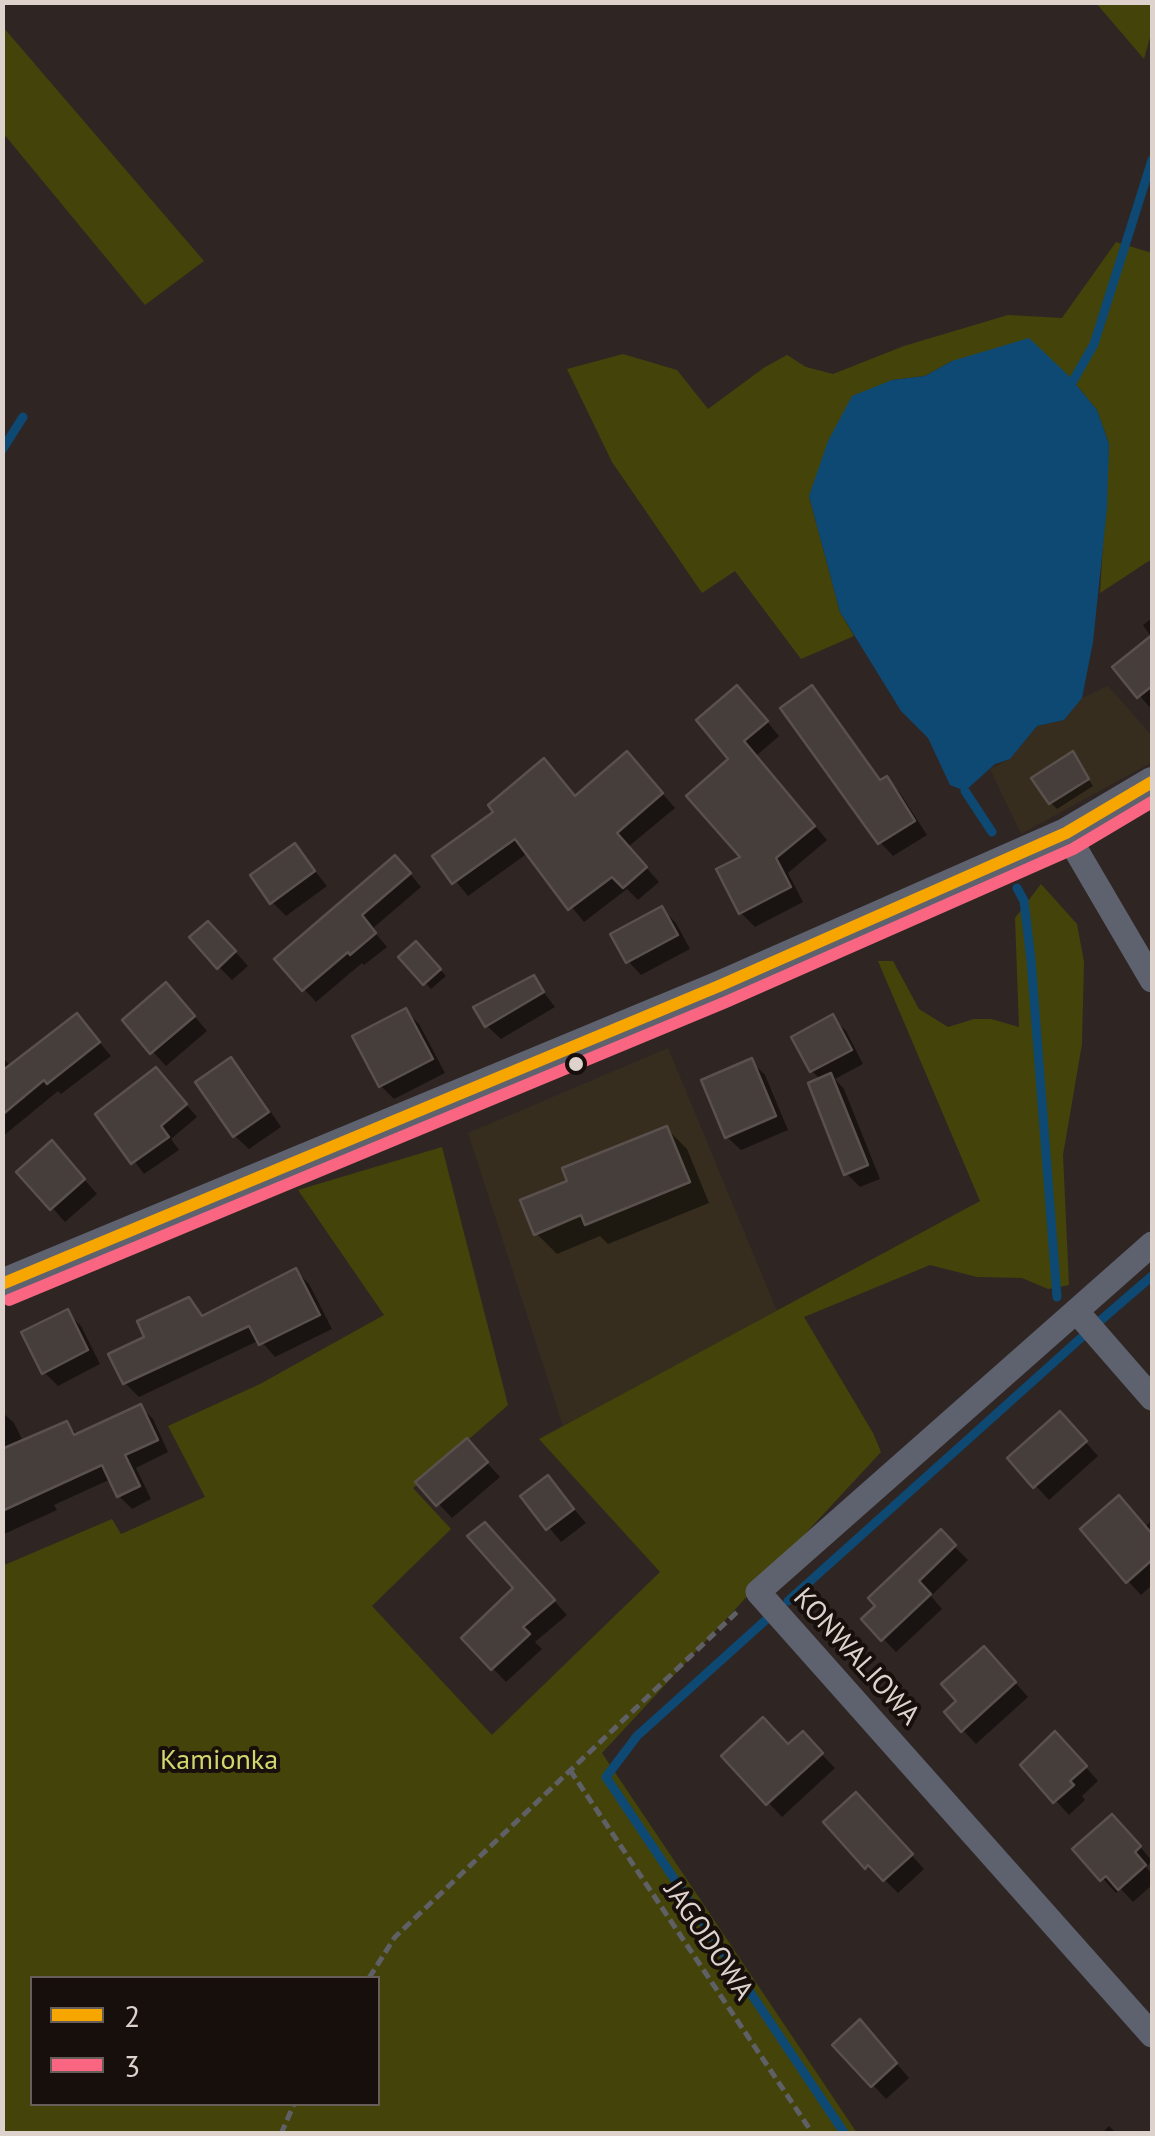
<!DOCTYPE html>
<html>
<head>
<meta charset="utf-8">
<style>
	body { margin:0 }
	#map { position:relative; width:1155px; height:2136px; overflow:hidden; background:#2f2623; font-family:"PT Sans",sans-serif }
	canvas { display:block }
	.frame { position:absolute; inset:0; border:5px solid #ded2cd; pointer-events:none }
	.legend { position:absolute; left:30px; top:1976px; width:350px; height:130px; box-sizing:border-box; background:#170f0c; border:2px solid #675d59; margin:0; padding:12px 18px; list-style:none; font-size:30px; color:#ded2cd }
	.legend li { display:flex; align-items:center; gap:20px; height:50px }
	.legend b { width:50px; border:2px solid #675d59 }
</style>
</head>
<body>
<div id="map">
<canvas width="1155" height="2136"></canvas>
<div class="frame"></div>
<ul class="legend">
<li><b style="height:12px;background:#f7a600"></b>2</li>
<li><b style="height:12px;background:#fa6682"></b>3</li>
</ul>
</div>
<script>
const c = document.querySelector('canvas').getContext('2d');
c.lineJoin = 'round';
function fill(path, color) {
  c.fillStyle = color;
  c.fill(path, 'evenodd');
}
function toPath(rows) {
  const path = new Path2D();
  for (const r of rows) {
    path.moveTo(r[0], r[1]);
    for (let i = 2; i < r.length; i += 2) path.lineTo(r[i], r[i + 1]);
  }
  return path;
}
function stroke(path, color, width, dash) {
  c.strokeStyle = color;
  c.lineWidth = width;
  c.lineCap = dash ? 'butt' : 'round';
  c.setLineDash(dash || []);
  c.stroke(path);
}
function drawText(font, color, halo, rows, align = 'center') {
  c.font = font + ' "PT Sans",sans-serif';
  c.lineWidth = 8;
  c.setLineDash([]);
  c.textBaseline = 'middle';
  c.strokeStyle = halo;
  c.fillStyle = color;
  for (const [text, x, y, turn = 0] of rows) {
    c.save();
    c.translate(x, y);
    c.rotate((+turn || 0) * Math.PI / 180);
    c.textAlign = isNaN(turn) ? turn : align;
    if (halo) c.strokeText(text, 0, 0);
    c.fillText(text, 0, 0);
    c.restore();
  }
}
const commercial = toPath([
	[1108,686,1152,736,1152,762,1021,834,990,769,1010,759,1037,726,1064,720,1082,698],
	[668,1048,777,1311,563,1426,468,1133]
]);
const green = toPath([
	[1096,3,1152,3,1152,30,1144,59],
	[3,27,204,261,145,305,3,133],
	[1116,242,1152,253,1152,559,1100,593,1109,444,1097,410,1069,376,952,361,925,376,892,380,809,496,840,612,854,636,801,659,735,571,702,593,612,462,567,369,623,354,677,370,708,409,765,367,787,355,806,367,833,374,904,346,1008,315,1062,318],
	[1041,884,1077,924,1084,962,1082,1044,1063,1155,1069,1285,1048,1289,1022,1278,977,1277,930,1265,804,1317,873,1433,881,1452,602,1753,857,2133,3,2133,2,1566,112,1519,121,1534,205,1497,168,1426,260,1384,384,1315,298,1190,442,1147,508,1405,413,1488,451,1529,372,1606,492,1735,660,1572,539,1439,980,1201,878,961,893,961,919,1009,948,1027,974,1019,991,1019,1019,1027,1015,918],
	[32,1978,378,1978,378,2104,32,2104]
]);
const water = toPath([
	[1029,338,1069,376,1097,410,1109,444,1107,508,1093,642,1082,698,1064,720,1037,726,1010,759,995,764,965,791,950,785,928,738,901,711,840,612,809,496,828,441,852,396,892,380,925,376,952,361]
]);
const shadow = toPath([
	[1152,618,1152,710,1116,668,1152,638,1143,625],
	[812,688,825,702,883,782,887,779,900,793,927,835,893,856,880,842],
	[751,702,779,736,756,756,827,840,788,873,803,902,755,927,741,913,719,870,744,857,732,759],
	[1072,754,1093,786,1057,809,1051,803],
	[640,768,675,808,628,847,659,882,638,900,627,889,584,922,528,853,468,896,436,857],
	[295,846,327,886,286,916,272,902],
	[407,870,421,887,372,929,387,947,364,965,362,963,316,1002,277,959],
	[662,909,676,923,690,949,641,975,628,961],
	[222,937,248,966,232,980,219,967],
	[416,944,446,976,431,989,402,957],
	[533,978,555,1007,501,1039,487,1026],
	[180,999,207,1031,166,1066,125,1021],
	[406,1011,419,1024,445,1073,394,1099,381,1086],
	[77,1016,111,1056,61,1094,58,1091,2,1137,2,1057,12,1067],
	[832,1017,846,1031,863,1064,835,1079,844,1089,880,1179,860,1187,846,1173,821,1080,812,1071],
	[231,1060,244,1073,281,1127,249,1149,235,1136],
	[751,1061,765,1075,788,1130,741,1150,727,1137],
	[167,1082,197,1117,171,1139,179,1150,144,1174,99,1114],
	[667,1129,687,1149,709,1203,608,1244,600,1236,557,1254,536,1233,570,1182],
	[65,1157,97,1194,65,1222,20,1172],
	[296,1271,309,1284,332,1329,275,1357,260,1340,139,1397,125,1383,148,1338,189,1300,205,1317],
	[67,1312,81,1326,100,1364,58,1386,44,1372],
	[141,1407,153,1419,168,1452,136,1468,151,1499,132,1509,119,1496,111,1479,54,1505,57,1510,2,1535,2,1412,14,1423,24,1443,67,1424,79,1436],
	[1073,1428,1098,1456,1049,1500,1011,1459],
	[480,1455,500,1477,452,1518,418,1482],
	[548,1478,586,1523,561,1542,523,1496],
	[1152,1520,1152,1585,1141,1595,1128,1581,1145,1527],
	[941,1533,968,1560,931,1596,942,1609,896,1652,865,1620],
	[498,1539,567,1615,535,1642,542,1649,506,1682,464,1638,517,1588],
	[997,1662,1028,1697,976,1744,963,1730,960,1701],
	[803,1735,835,1768,782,1817,725,1756,789,1747],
	[1069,1748,1098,1781,1082,1796,1085,1800,1069,1815,1023,1765],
	[870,1809,924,1869,898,1893,883,1878,880,1880,826,1822],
	[1126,1830,1152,1861,1146,1867,1152,1874,1152,1885,1133,1902,1121,1889,1116,1893,1076,1849],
	[873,2036,909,2078,886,2099,873,2085],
	[1109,2126,1117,2134,1101,2134]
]);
const stream = toPath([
	[1073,381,1094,344,1152,160],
	[2,450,23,417],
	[965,791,992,832],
	[1017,888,1024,901,1031,960,1057,1297],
	[1101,1320,1152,1276],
	[788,1601,1082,1337],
	[768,1618,637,1736,606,1777,845,2134]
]);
const building = toPath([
	[1152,635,1152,686,1137,698,1112,667,1152,635],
	[737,685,768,721,744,741,815,826,776,858,791,887,739,914,716,869,740,857,686,796,728,759,696,720,737,685],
	[812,685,880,780,887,776,915,821,878,844,780,708,812,685],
	[627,751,663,793,617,833,647,867,623,888,612,877,568,910,515,839,452,884,432,856,493,812,488,805,544,758,575,796,627,751],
	[1073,751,1089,779,1049,804,1031,778,1073,751],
	[295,843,315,871,270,904,250,875,295,843],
	[395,855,411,873,362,915,376,933,350,955,348,952,302,991,274,959,395,855],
	[662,906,678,935,626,963,610,934,662,906],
	[208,921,236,951,217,969,189,937,208,921],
	[416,941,441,969,423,985,398,957,416,941],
	[534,975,544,992,485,1027,473,1007,534,975],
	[166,982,195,1016,150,1054,122,1020,166,982],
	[406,1008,433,1059,379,1087,352,1036,406,1008],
	[77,1013,100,1042,47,1084,44,1080,2,1115,2,1071,77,1013],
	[833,1014,852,1050,810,1072,791,1037,833,1014],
	[231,1057,269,1112,233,1137,195,1082,231,1057],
	[752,1058,776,1116,725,1138,701,1080,752,1058],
	[156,1067,187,1104,161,1126,169,1137,131,1164,95,1114,156,1067],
	[831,1073,868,1165,844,1175,808,1083,831,1073],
	[667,1126,690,1182,585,1225,581,1215,534,1235,520,1200,567,1181,562,1168,667,1126],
	[52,1140,85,1179,50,1210,16,1172,52,1140],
	[296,1268,320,1315,259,1345,249,1326,123,1384,108,1354,144,1337,137,1321,189,1297,202,1316,296,1268],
	[68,1309,88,1350,42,1374,21,1332,68,1309],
	[141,1404,158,1440,125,1455,140,1486,117,1497,102,1465,2,1511,2,1449,67,1421,74,1435,141,1404],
	[1060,1411,1087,1441,1033,1488,1007,1458,1060,1411],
	[467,1438,488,1462,436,1506,415,1482,467,1438],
	[548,1475,574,1509,546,1530,520,1496,548,1475],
	[1119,1495,1152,1534,1152,1560,1126,1583,1080,1529,1119,1495],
	[485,1522,555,1600,523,1627,530,1634,491,1670,461,1638,513,1588,467,1536,485,1522],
	[941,1529,956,1545,919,1581,931,1594,881,1641,861,1619,875,1606,868,1598,941,1529],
	[984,1646,1016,1682,961,1732,944,1712,956,1701,941,1684,984,1646],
	[763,1717,788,1744,803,1731,823,1753,766,1805,721,1756,763,1717],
	[1055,1731,1087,1766,1070,1781,1074,1785,1053,1803,1020,1765,1055,1731],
	[856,1792,913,1854,883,1881,868,1865,865,1869,823,1822,856,1792],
	[1112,1814,1141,1846,1135,1852,1146,1865,1118,1890,1106,1876,1100,1881,1072,1849,1112,1814],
	[860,2019,897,2063,871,2087,832,2045,860,2019]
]);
const path = toPath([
	[570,1770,813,2134],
	[369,1978,395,1937,738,1611],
	[281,2134,294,2104]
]);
const minor = toPath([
	[1066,833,1152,980],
	[1152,1244,758,1592,1152,2035],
	[1077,1312,1152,1398]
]);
const tertiary = toPath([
	[2,1284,719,986,1066,833,1152,782]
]);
const bus1 = toPath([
	[2,1284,719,986,1066,833,1152,782]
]);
const bus2 = toPath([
	[9,1300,726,1002,1073,849,1152,802]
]);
const markers = [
	[576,1064,9,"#ded2cd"]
];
const streetNames = [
	["KONWALIOWA",856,1657,48],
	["JAGODOWA",708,1941,56]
];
const parkNames = [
	["Kamionka",219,1761]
];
fill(commercial, '#372d1f');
fill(green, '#44430a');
fill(water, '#0d4973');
fill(shadow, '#0007');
stroke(stream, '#0d4973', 9);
fill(building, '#463e3b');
stroke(building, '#5a514e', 2.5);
stroke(path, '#5f6066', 5, [10, 5]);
stroke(minor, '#5e626f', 25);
stroke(tertiary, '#5e626f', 30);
stroke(bus1, '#f7a600', 12);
stroke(bus2, '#fa6682', 12);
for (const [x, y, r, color] of markers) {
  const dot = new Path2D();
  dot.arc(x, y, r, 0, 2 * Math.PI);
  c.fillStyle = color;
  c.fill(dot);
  stroke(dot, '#170f0c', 4);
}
drawText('28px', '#ded2cd', '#170f0c', streetNames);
drawText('28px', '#d2d66d', '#170f0c', parkNames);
</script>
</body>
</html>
